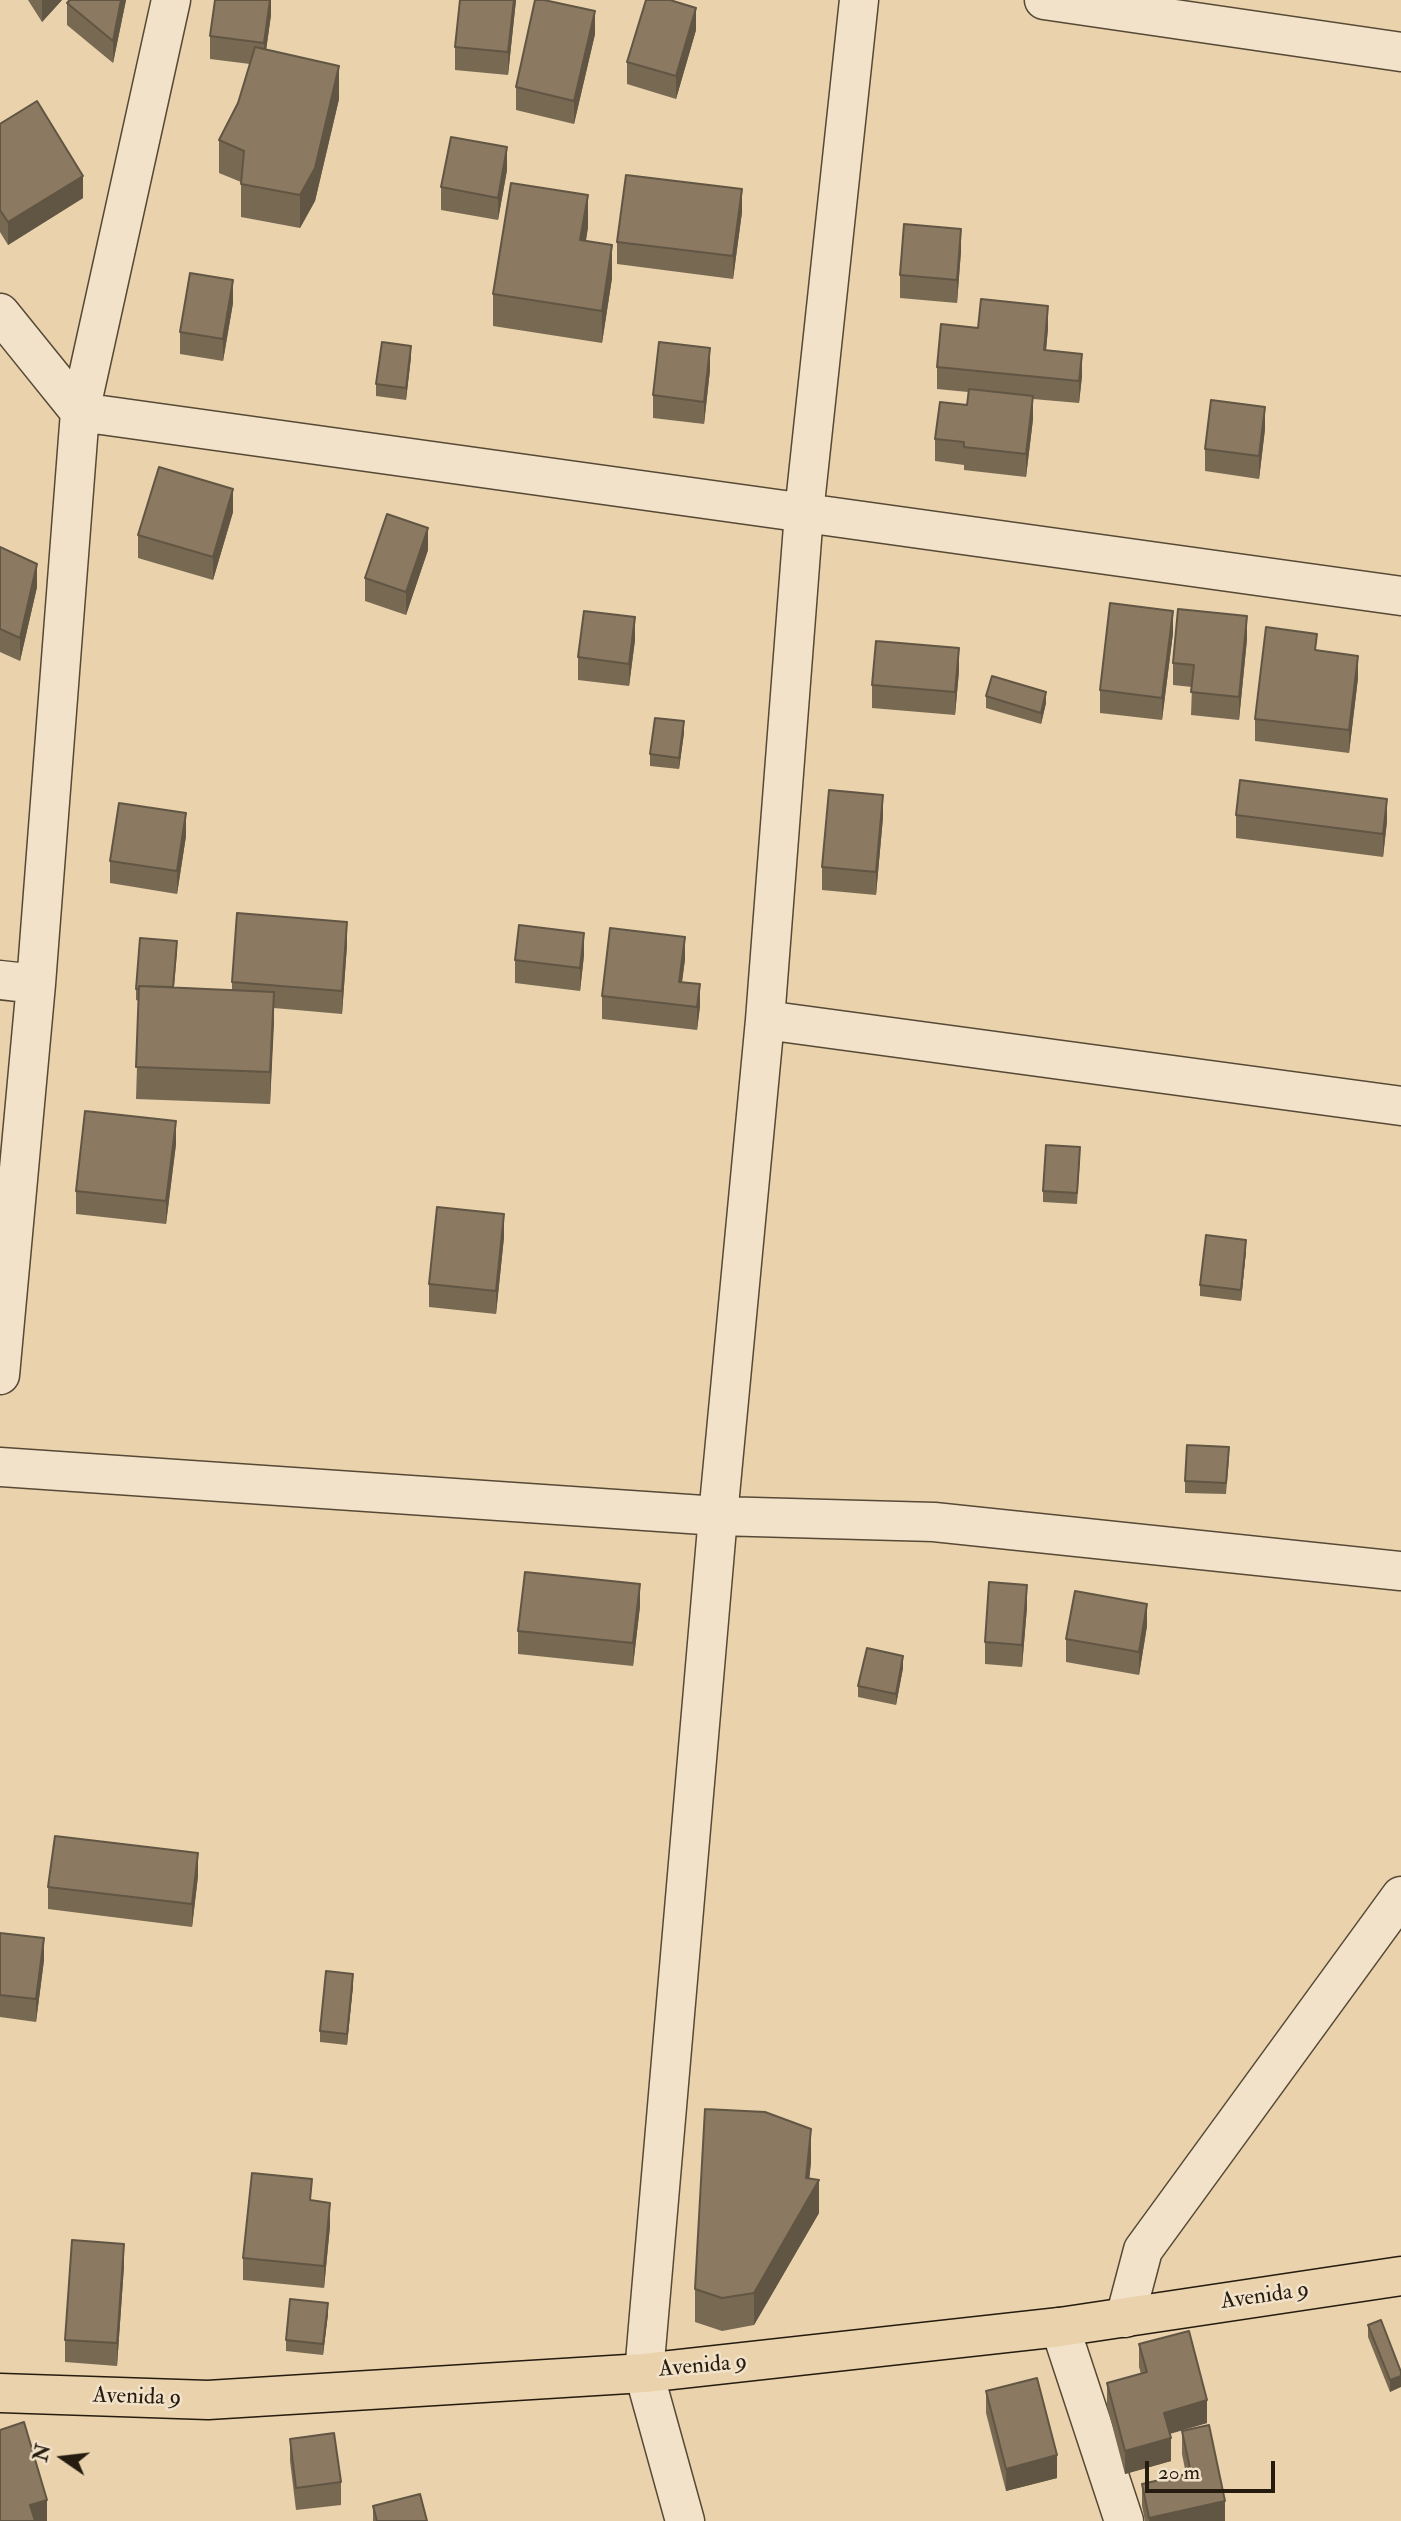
<!DOCTYPE html>
<html>
<head>
<meta charset="utf-8">
<style>
	body { margin:0 }
	#map { position:relative; width:1401px; height:2521px; overflow:hidden; background:#e9d2ac; font-family:"IM FELL Double Pica",serif }
	canvas { display:block }
	.north { position:absolute; left:28px; top:2423px; width:70px; height:70px; -webkit-text-stroke:5px #f1e2c9; paint-order:stroke; rotate:284deg; font-size:19px; font-weight:700; line-height:28px; text-align:center; color:#251b0f }
	.north::after { content:''; display:block; margin:auto; width:24px; height:32px; background:#251b0f; clip-path:polygon(50% 0,100% 100%,50% 72%,0 100%) }
	.scale { position:absolute; left:1145px; top:2461px; width:130px; height:32px; box-sizing:border-box; border:4px solid #251b0f; border-top:0; padding-left:9px; font-size:21px; line-height:24px; white-space:nowrap; color:#251b0f; -webkit-text-stroke:5px #f1e2c9; paint-order:stroke }
</style>
</head>
<body>
<div id="map">
<canvas width="1401" height="2521"></canvas>
<div class="north">N</div>
<div class="scale">20 m</div>
</div>
<script>
const c = document.querySelector('canvas').getContext('2d');
c.lineJoin = 'round';
function toPath(rows) {
  const path = new Path2D();
  for (const r of rows) {
    path.moveTo(r[0], r[1]);
    for (let i = 2; i < r.length; i += 2) path.lineTo(r[i], r[i + 1]);
  }
  return path;
}
function stroke(path, color, width, dash) {
  c.strokeStyle = color;
  c.lineWidth = width;
  c.lineCap = dash ? 'butt' : 'round';
  c.setLineDash(dash || []);
  c.stroke(path);
}
function fill(path, color) {
  c.fillStyle = color;
  c.fill(path, 'evenodd');
}
function drawText(font, color, halo, rows, align = 'center') {
  c.font = font + ' "IM FELL Double Pica",serif';
  c.lineWidth = 5;
  c.setLineDash([]);
  c.textBaseline = 'middle';
  c.strokeStyle = halo;
  c.fillStyle = color;
  for (const [text, x, y, turn = 0] of rows) {
    c.save();
    c.translate(x, y);
    c.rotate((+turn || 0) * Math.PI / 180);
    c.textAlign = isNaN(turn) ? turn : align;
    if (halo) c.strokeText(text, 0, 0);
    c.fillText(text, 0, 0);
    c.restore();
  }
}
const minor = toPath([
	[1044,0,1401,52],
	[0,313,80,412,1401,596],
	[0,980,36,984],
	[765,1020,1401,1106],
	[0,1375,36,984,80,412,171,0],
	[0,1467,718,1516,934,1522,1401,1571],
	[1125,2318,1143,2250,1401,1896],
	[1060,2327,1124,2521],
	[685,2521,644,2373,718,1516,765,1020,804,513,859,0]
]);
const major = toPath([
	[0,2393,208,2400,644,2373,1060,2327,1401,2276]
]);
const wall = toPath([
	[28,0,62,0,42,22],
	[67,0,126,0,113,63,67,25,67,3,69,1],
	[271,0,271,15,266,50,339,99,315,201,300,228,241,217,241,182,219,173,219,140,238,103,250,64,210,59,210,36],
	[516,0,508,75,455,70,455,47],
	[696,30,676,99,627,84,627,62],
	[595,34,574,124,516,110,516,87],
	[0,124,83,198,8,245,0,232],
	[507,170,498,220,441,210,441,187],
	[742,212,733,279,617,264,617,242],
	[588,227,586,241,612,278,602,343,493,326,493,294],
	[961,251,957,303,900,298,900,275],
	[233,303,223,361,180,354,180,332],
	[978,328,1048,328,1046,350,1082,376,1079,403,1033,399,1033,419,1026,477,964,470,964,465,935,461,935,439,967,405,968,392,937,389,937,367],
	[411,357,406,400,376,396,376,384],
	[710,370,704,424,653,418,653,395],
	[1265,429,1259,479,1205,471,1205,449],
	[233,512,213,580,138,558,138,535],
	[0,547,37,587,20,661,0,652],
	[428,550,406,615,365,601,365,578],
	[1173,633,1162,720,1100,713,1100,690],
	[1247,639,1239,720,1191,715,1192,687,1173,685,1173,663],
	[635,640,629,686,578,680,578,657],
	[1317,650,1358,678,1349,753,1255,741,1255,719],
	[959,671,955,715,872,708,872,685],
	[986,696,1046,703,1041,724,986,708],
	[684,733,679,769,650,766,650,754],
	[1236,815,1387,821,1383,857,1236,838],
	[883,817,876,895,822,890,822,867],
	[186,836,177,894,110,883,110,861],
	[347,945,342,1014,274,1008,270,1104,136,1099,139,1001,136,1000,136,989,177,952,174,987,232,990,232,982],
	[584,955,580,991,515,983,515,960],
	[685,959,682,982,700,1006,697,1030,602,1019,602,996],
	[176,1144,166,1224,76,1214,76,1191],
	[1080,1159,1077,1204,1043,1202,1043,1191],
	[504,1237,496,1314,429,1307,429,1284],
	[1246,1251,1241,1301,1200,1296,1200,1285],
	[1229,1459,1226,1494,1185,1493,1185,1481],
	[640,1606,633,1666,518,1654,518,1631],
	[1027,1607,1022,1667,985,1664,985,1642],
	[1147,1626,1139,1675,1066,1662,1066,1639],
	[903,1668,896,1705,858,1697,858,1686],
	[198,1876,192,1927,48,1909,48,1887],
	[0,1933,44,1960,36,2022,0,2017],
	[353,1986,347,2045,320,2042,320,2031],
	[811,2162,809,2179,819,2213,754,2325,722,2331,695,2322,695,2289],
	[312,2201,330,2226,324,2288,243,2280,243,2258],
	[124,2266,117,2366,65,2362,65,2340],
	[328,2314,323,2355,286,2351,286,2340],
	[1368,2325,1401,2372,1390,2392,1368,2337],
	[1139,2344,1207,2423,1170,2434,1171,2461,1125,2474,1107,2406,1107,2383,1141,2374,1139,2367],
	[986,2391,1057,2478,1006,2491,986,2413],
	[1182,2431,1225,2521,1145,2521,1142,2506,1142,2484,1186,2474,1182,2454],
	[290,2439,341,2482,341,2505,296,2510,290,2461],
	[373,2506,427,2521,373,2521]
]);
const shadedWall = toPath([
	[42,0,62,0,42,22],
	[121,0,126,0,113,63,113,41],
	[270,0,271,0,271,15,264,65,264,43],
	[514,0,516,0,508,75,508,52],
	[696,8,696,30,676,99,676,76],
	[595,11,595,34,574,124,574,101],
	[339,66,339,99,315,201,300,228,300,195],
	[507,147,507,170,498,220,498,198],
	[83,176,83,198,8,245,8,222],
	[742,189,742,212,733,279,733,256],
	[588,195,588,227,580,273,580,240],
	[961,229,961,251,957,303,957,280],
	[612,245,612,278,602,343,602,311],
	[233,280,233,303,223,361,223,339],
	[1048,306,1048,328,1044,373,1044,350],
	[411,346,411,357,406,400,406,388],
	[710,348,710,370,704,424,704,402],
	[1082,354,1082,376,1079,403,1079,381],
	[1033,396,1033,419,1026,477,1026,454],
	[1265,407,1265,429,1259,479,1259,456],
	[233,489,233,512,213,580,213,557],
	[428,528,428,550,406,615,406,592],
	[37,564,37,587,20,661,20,638],
	[1173,611,1173,633,1162,720,1162,698],
	[1247,616,1247,639,1239,720,1239,697],
	[635,617,635,640,629,686,629,664],
	[959,648,959,671,955,715,955,692],
	[1358,656,1358,678,1349,753,1349,730],
	[1046,692,1046,703,1041,724,1041,713],
	[684,721,684,733,679,769,679,758],
	[883,795,883,817,876,895,876,872],
	[1387,799,1387,821,1383,857,1383,834],
	[186,813,186,836,177,894,177,871],
	[347,922,347,945,342,1014,342,991],
	[584,933,584,955,580,991,580,968],
	[685,937,685,959,679,1004,679,982],
	[700,984,700,1006,697,1030,697,1007],
	[274,992,274,1024,270,1104,270,1072],
	[176,1121,176,1144,166,1224,166,1201],
	[504,1214,504,1237,496,1314,496,1291],
	[1246,1240,1246,1251,1241,1301,1241,1290],
	[640,1584,640,1606,633,1666,633,1643],
	[1027,1585,1027,1607,1022,1667,1022,1645],
	[1147,1604,1147,1626,1139,1675,1139,1652],
	[903,1656,903,1668,896,1705,896,1694],
	[198,1853,198,1876,192,1927,192,1904],
	[44,1938,44,1960,36,2022,36,1999],
	[353,1974,353,1986,347,2045,347,2034],
	[811,2129,811,2162,807,2202,819,2180,819,2213,754,2325,754,2293,806,2178],
	[330,2203,330,2226,324,2288,324,2266],
	[124,2244,124,2266,117,2366,117,2343],
	[328,2303,328,2314,323,2355,323,2344],
	[1401,2376,1401,2387,1390,2392,1390,2380],
	[1207,2400,1207,2423,1164,2435,1164,2413],
	[1171,2438,1171,2461,1125,2474,1125,2451],
	[1057,2455,1057,2478,1006,2491,1006,2469],
	[47,2500,47,2521,30,2521,30,2505],
	[1225,2501,1225,2521,1149,2521,1149,2518]
]);
const building = toPath([
	[70,0,121,0,113,41,67,3,70,0],
	[215,0,270,0,264,43,210,36,215,0],
	[460,0,514,0,508,52,455,47,460,0],
	[535,0,544,0,595,11,574,101,516,87,535,0],
	[646,0,670,0,696,8,676,76,627,62,646,0],
	[255,47,339,66,315,168,300,195,241,184,244,151,219,140,238,103,255,47],
	[37,101,83,176,8,222,0,210,0,124,37,101],
	[451,137,507,147,498,198,441,187,451,137],
	[626,175,742,189,733,256,617,242,626,175],
	[511,183,588,195,580,240,612,245,602,311,493,294,511,183],
	[904,224,961,229,957,280,900,275,904,224],
	[190,273,233,280,223,339,180,332,190,273],
	[981,299,1048,306,1044,350,1082,354,1079,381,937,367,941,324,978,328,981,299],
	[382,342,411,346,406,388,376,384,382,342],
	[659,342,710,348,704,402,653,395,659,342],
	[969,389,1033,396,1026,454,964,447,964,442,935,439,940,402,967,405,969,389],
	[1211,400,1265,407,1259,456,1205,449,1211,400],
	[159,467,233,489,213,557,138,535,159,467],
	[387,514,428,528,406,592,365,578,387,514],
	[0,547,37,564,20,638,0,629,0,547],
	[1110,603,1173,611,1162,698,1100,690,1110,603],
	[1178,609,1247,616,1239,697,1191,692,1194,665,1173,663,1178,609],
	[584,611,635,617,629,664,578,657,584,611],
	[1266,627,1317,634,1315,650,1358,656,1349,730,1255,719,1266,627],
	[876,641,959,648,955,692,872,685,876,641],
	[992,676,1046,692,1041,713,986,696,992,676],
	[655,718,684,721,679,758,650,754,655,718],
	[1240,780,1387,799,1383,834,1236,815,1240,780],
	[829,790,883,795,876,872,822,867,829,790],
	[119,803,186,813,177,871,110,861,119,803],
	[237,913,347,922,342,991,232,982,237,913],
	[519,925,584,933,580,968,515,960,519,925],
	[610,928,685,937,679,982,700,984,697,1007,602,996,610,928],
	[140,938,177,941,173,987,139,986,139,989,136,989,140,938],
	[139,986,274,992,270,1072,136,1067,139,986],
	[85,1111,176,1121,166,1201,76,1191,85,1111],
	[1046,1145,1080,1147,1077,1193,1043,1191,1046,1145],
	[437,1207,504,1214,496,1291,429,1284,437,1207],
	[1206,1235,1246,1240,1241,1290,1200,1285,1206,1235],
	[1187,1445,1229,1447,1226,1483,1185,1481,1187,1445],
	[525,1572,640,1584,633,1643,518,1631,525,1572],
	[989,1582,1027,1585,1022,1645,985,1642,989,1582],
	[1075,1591,1147,1604,1139,1652,1066,1639,1075,1591],
	[867,1648,903,1656,896,1694,858,1686,867,1648],
	[55,1836,198,1853,192,1904,48,1887,55,1836],
	[0,1933,44,1938,36,1999,0,1995,0,1933],
	[326,1971,353,1974,347,2034,320,2031,326,1971],
	[705,2109,765,2112,811,2129,806,2178,819,2180,754,2293,722,2298,695,2289,705,2109],
	[252,2173,312,2179,310,2200,330,2203,324,2266,243,2258,252,2173],
	[72,2240,124,2244,117,2343,65,2340,72,2240],
	[290,2299,328,2303,323,2344,286,2340,290,2299],
	[1381,2320,1401,2372,1401,2376,1390,2380,1368,2325,1381,2320],
	[1189,2331,1207,2400,1164,2413,1171,2438,1125,2451,1107,2383,1147,2372,1139,2344,1189,2331],
	[1037,2378,1057,2455,1006,2469,986,2391,1037,2378],
	[24,2422,47,2500,30,2505,35,2521,0,2521,0,2430,24,2422],
	[1209,2425,1225,2501,1149,2518,1142,2484,1191,2473,1182,2431,1209,2425],
	[334,2433,341,2482,296,2488,290,2439,334,2433],
	[420,2494,427,2521,377,2521,373,2506,420,2494]
]);
const streetNames = [
	["Avenida 9",1265,2297,-8],
	["Avenida 9",703,2367,-5],
	["Avenida 9",137,2398,2]
];
stroke(minor, '#564936', 41);
stroke(major, '#251b0f', 41);
stroke(minor, '#f1e2c9', 38);
stroke(major, '#e9d2ac', 38);
fill(wall, '#786953');
fill(shadedWall, '#615544');
fill(building, '#8b7a61');
stroke(building, '#615544', 2);
drawText('23px', '#251b0f', '#f1e2c9', streetNames);
</script>
</body>
</html>
